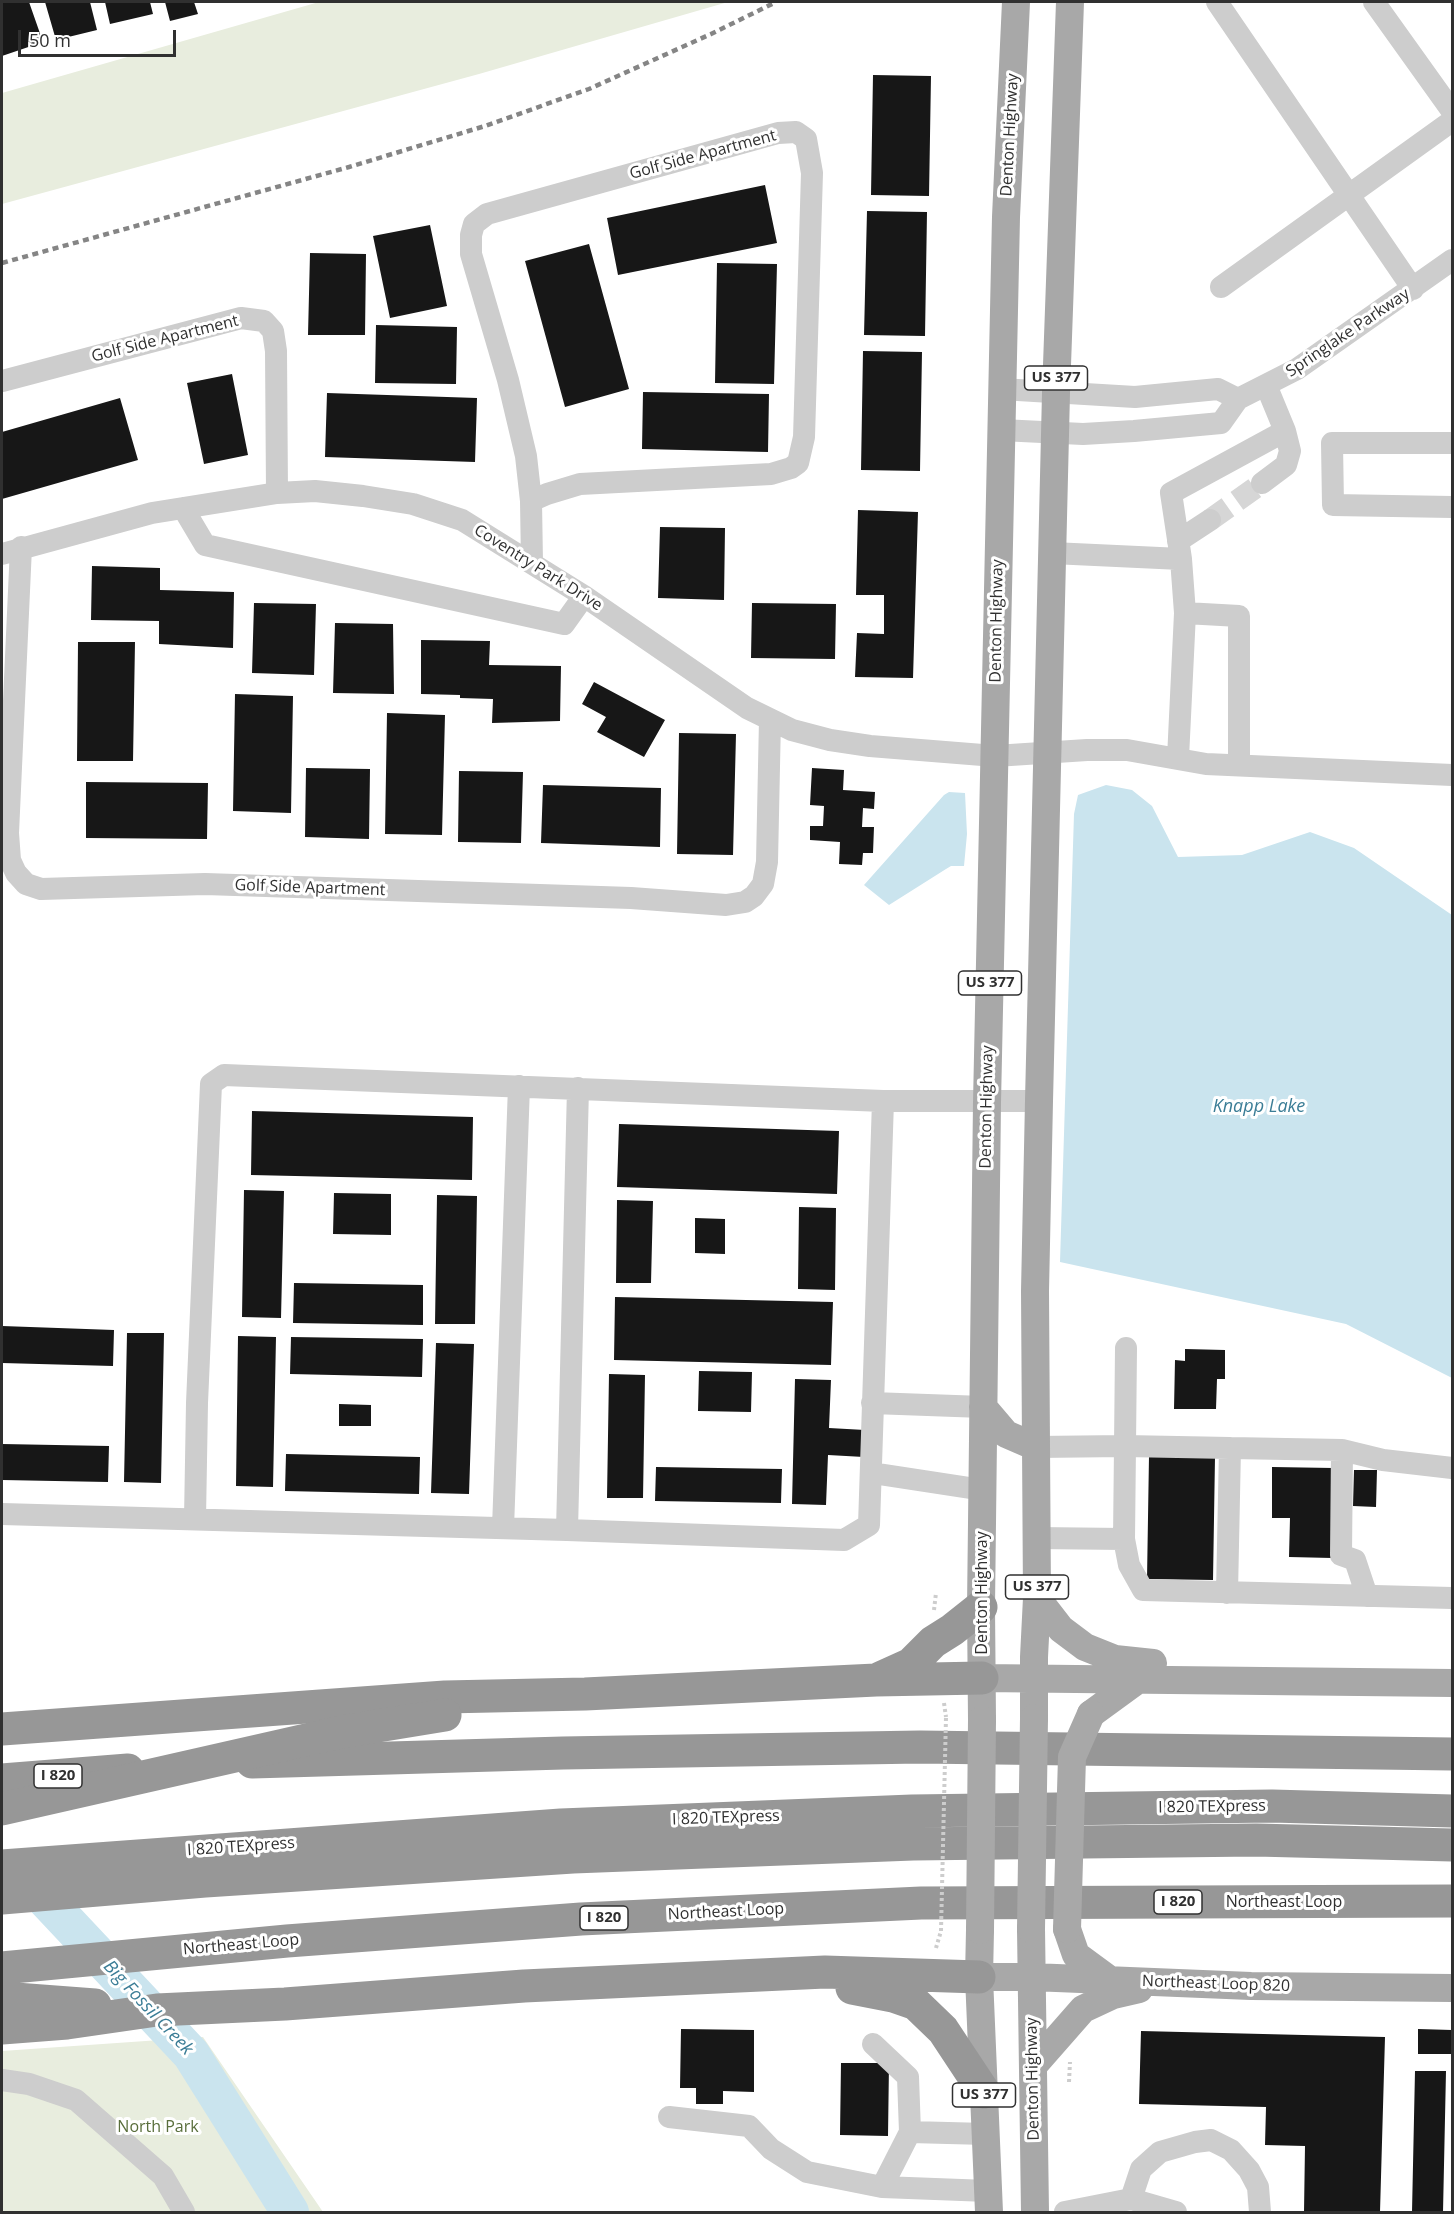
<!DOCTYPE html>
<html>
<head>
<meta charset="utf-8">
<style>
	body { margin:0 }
	#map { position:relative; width:1454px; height:2214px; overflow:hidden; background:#fff; font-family:"Open Sans",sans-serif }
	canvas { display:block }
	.frame { position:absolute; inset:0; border:3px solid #303030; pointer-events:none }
	.scale { position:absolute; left:18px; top:30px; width:158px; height:27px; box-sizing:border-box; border:3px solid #303030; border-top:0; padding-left:8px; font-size:18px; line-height:21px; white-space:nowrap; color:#303030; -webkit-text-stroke:4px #fff; paint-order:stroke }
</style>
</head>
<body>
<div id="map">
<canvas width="1454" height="2214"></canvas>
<div class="frame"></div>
<div class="scale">50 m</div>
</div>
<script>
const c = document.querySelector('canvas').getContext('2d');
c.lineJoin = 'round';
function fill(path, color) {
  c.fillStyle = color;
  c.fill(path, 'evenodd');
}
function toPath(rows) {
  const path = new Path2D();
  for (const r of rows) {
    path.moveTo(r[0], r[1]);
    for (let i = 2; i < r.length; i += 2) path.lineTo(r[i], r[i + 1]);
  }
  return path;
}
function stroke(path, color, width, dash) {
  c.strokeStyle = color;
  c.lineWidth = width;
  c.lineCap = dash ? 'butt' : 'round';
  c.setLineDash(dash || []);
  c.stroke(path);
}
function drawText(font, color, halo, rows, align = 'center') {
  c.font = font + ' "Open Sans",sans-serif';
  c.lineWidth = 6;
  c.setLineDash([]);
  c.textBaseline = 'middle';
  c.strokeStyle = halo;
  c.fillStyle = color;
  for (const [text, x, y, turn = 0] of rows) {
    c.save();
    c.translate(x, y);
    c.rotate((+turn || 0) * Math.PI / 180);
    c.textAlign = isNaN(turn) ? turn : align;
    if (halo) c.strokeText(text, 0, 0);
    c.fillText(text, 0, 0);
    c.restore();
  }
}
const green = toPath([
	[319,2,728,2,479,74,2,204,2,93],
	[203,2037,323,2212,2,2212,2,2051]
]);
const water = toPath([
	[1106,785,1132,790,1152,806,1178,857,1242,855,1310,832,1354,848,1452,915,1452,1378,1346,1324,1060,1262,1074,814,1078,795],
	[949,792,965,793,967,834,964,866,951,866,946,869,889,905,864,885,944,795]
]);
const river = toPath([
	[20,1872,191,2054,290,2212]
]);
const building = toPath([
	[2,2,29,2,43,42,2,56],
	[45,2,90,2,97,30,56,40],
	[105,2,150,2,153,14,110,24],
	[165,2,194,2,198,14,170,21],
	[873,75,931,76,929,196,871,195],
	[765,185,777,243,618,275,607,218],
	[867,211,927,212,925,336,864,335],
	[430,225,447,306,390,318,373,236],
	[589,244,629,389,565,407,525,261],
	[310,253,366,254,365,335,308,335],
	[717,263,777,264,774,384,715,383],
	[376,325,457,327,456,384,375,383],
	[863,351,922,352,920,471,861,470],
	[232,374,248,455,204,464,187,383],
	[643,392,769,394,768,452,642,449],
	[327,393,477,398,475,462,325,457],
	[120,398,138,460,2,499,2,432],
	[858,510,918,512,913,678,855,677,857,633,884,634,884,595,856,595],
	[660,527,725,528,724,600,658,598],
	[92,566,160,568,160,590,234,592,233,648,159,644,159,621,91,620],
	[254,603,316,604,314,675,252,673],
	[752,603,836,604,835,659,751,658],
	[335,623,393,624,394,694,333,693],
	[421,640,490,641,489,665,561,666,560,721,492,723,493,699,460,698,460,695,421,694],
	[78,642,135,642,133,761,77,761],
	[594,682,665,720,644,757,597,732,606,717,582,704],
	[235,694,293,696,291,813,233,811],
	[387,713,445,715,442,835,385,834],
	[679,733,736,734,733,855,677,854],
	[306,768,370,769,369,839,305,837],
	[812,768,844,770,843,790,875,792,874,809,863,808,862,827,874,827,873,853,863,853,862,865,839,864,840,842,810,840,810,826,823,826,824,806,810,805],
	[459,771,523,772,521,843,458,842],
	[86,782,208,783,207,839,86,838],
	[543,785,661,788,660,847,541,843],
	[252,1111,473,1117,472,1180,251,1175],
	[619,1124,839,1131,837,1194,617,1187],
	[244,1190,284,1191,281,1318,242,1317],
	[334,1193,391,1194,391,1235,333,1234],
	[437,1195,477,1196,475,1324,435,1324],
	[617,1200,653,1201,651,1283,616,1283],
	[799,1207,836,1208,835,1290,798,1289],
	[695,1218,725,1219,725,1254,695,1253],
	[294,1283,423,1285,423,1325,293,1323],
	[615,1297,833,1302,831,1365,614,1360],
	[2,1326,114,1330,113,1366,2,1363],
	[127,1333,164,1333,161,1483,124,1482],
	[238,1336,276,1337,273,1487,236,1486],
	[291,1337,423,1339,422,1377,290,1374],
	[436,1343,474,1344,469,1494,431,1493],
	[1185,1349,1225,1350,1225,1379,1217,1379,1216,1409,1174,1409,1175,1360,1185,1361],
	[699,1371,752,1372,751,1412,698,1411],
	[609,1374,645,1375,643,1498,607,1498],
	[795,1379,831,1380,829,1428,865,1430,864,1457,828,1455,826,1505,792,1504],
	[339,1404,371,1405,371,1426,339,1426],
	[2,1444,109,1446,108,1482,2,1480],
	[286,1454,420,1457,419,1494,285,1491],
	[1149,1456,1215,1457,1213,1580,1147,1579],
	[656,1467,782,1469,781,1503,655,1501],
	[1272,1467,1333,1468,1332,1558,1289,1557,1290,1518,1272,1518],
	[1354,1470,1377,1470,1376,1507,1353,1506],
	[681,2029,754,2030,754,2092,723,2091,723,2104,696,2104,696,2088,680,2088],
	[1418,2029,1452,2030,1452,2054,1418,2054],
	[1141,2031,1385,2037,1380,2212,1304,2212,1305,2146,1265,2145,1266,2107,1139,2104],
	[841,2063,889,2063,888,2136,840,2135],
	[1415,2071,1446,2071,1443,2212,1412,2212]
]);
const minorTunnel = toPath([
	[1210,520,1262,483]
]);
const path = toPath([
	[934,1610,936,1593],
	[944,1703,946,1717],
	[936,1948,941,1931],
	[1069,2082,1070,2062]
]);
const minor = toPath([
	[1217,2,1413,289],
	[1374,2,1452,111],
	[796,132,806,139,812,173,804,437,798,463,791,468,771,474,580,484,547,494,531,501,526,456,508,380,471,254,471,235,474,224,487,214,778,133,796,132],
	[1221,287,1452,121],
	[2,381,241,318,264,321,273,331,276,351,277,493],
	[1001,389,1135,397,1218,389,1238,399],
	[1001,430,1083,434,1134,431,1221,423,1238,399,1297,369,1452,260],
	[1452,443,1332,443,1333,505,1452,507],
	[1262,483,1286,465,1290,451,1285,431],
	[531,501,532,563],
	[183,508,205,545,564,624,584,596],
	[1178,541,1210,520],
	[21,547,8,833,10,860,16,873,26,884,41,889,205,884,631,898,726,905,745,902,754,896,763,884,767,862,770,719],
	[1052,553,1181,559,1171,493,1285,431,1266,385],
	[2,554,152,513,277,493,315,491,363,496,413,504,462,520,584,596,747,708,792,730,830,740,870,746,995,756,1087,750,1127,750,1206,764,1452,775],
	[1181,559,1185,613],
	[1178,758,1185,613,1239,616,1239,765],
	[1126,1348,1125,1446,1230,1448],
	[872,1403,983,1407],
	[1036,1447,1125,1446,1124,1539],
	[1342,1450,1383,1460,1452,1468],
	[872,1473,983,1490],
	[2,1514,567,1530,844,1540,869,1525,883,1101],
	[195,1519,197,1403,211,1084,224,1075,883,1101,1039,1101],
	[503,1528,519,1086],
	[567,1530,578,1088],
	[1036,1538,1124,1539,1129,1565,1143,1590,1452,1598],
	[1227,1593,1230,1448,1342,1450,1341,1555,1355,1560,1367,1596],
	[873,2044,908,2077,910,2132,986,2134],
	[2,2080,29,2084,76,2100,163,2176,184,2212],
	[669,2117,749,2126,771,2149,807,2172,882,2187,988,2191],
	[882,2187,910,2132],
	[1131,2199,1141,2169,1160,2152,1195,2142,1211,2140,1231,2150,1249,2170,1258,2187,1260,2212],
	[1065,2212,1131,2199,1176,2212]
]);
const major = toPath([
	[983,1407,1006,1434,1036,1447],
	[1037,1598,1061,1629,1085,1647,1115,1659,1153,1663],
	[982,1678,1452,1683],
	[1091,1714,1139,1679],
	[1034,1718,1034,1657,1037,1598,1035,1291,1039,1101,1056,393,1070,2],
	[982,1720,981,1607,987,1102,1006,217,1016,2],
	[1031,1929,1035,2212],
	[1067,1929,1076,1955,1110,1980],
	[980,1930,979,1977,989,2212],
	[979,1977,1032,1977,1251,1986,1452,1988],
	[1033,2066,1083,2009,1113,1995,1139,1989]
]);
const highway = toPath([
	[880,1678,911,1664,933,1642,952,1630,981,1607],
	[2,1729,445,1697,585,1694,876,1680,982,1678],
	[252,1762,563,1753,920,1747,1452,1754],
	[2,1780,128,1770],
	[2,1866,561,1825,912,1811,1272,1806,1452,1811],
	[2,1898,205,1881,573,1857,913,1844,1256,1840,1452,1845],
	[2,1968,287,1941,581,1919,921,1903,1452,1901],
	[852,1988,893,1996,916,2004,943,2030,984,2092],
	[2,1998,95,2005],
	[2,2028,67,2023,157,2010,285,2004,524,1986,825,1972,979,1977]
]);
const rail = toPath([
	[2,263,349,167,485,126,589,89,711,34,776,2]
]);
const pathBridge = toPath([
	[941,1931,946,1717]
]);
const majorBridge = toPath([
	[1031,1929,1034,1718],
	[1067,1929,1072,1757,1091,1714],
	[980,1930,982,1720]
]);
const highwayBridge = toPath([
	[2,1809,341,1732,445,1715]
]);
const shields = [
	[1056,378,63],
	[990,983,63],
	[1037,1587,63],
	[58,1776,48],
	[1178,1902,48],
	[604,1918,48],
	[984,2095,63]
];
const shieldNames = [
	["US 377",1056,378],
	["US 377",990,983],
	["US 377",1037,1587],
	["I 820",58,1776],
	["I 820",1178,1902],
	["I 820",604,1918],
	["US 377",984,2095]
];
const streetNames = [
	["Denton Highway",1010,135,-87],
	["Golf Side Apartment",703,155,-15],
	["Springlake Parkway",1348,333,-34],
	["Golf Side Apartment",165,339,-14],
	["Coventry Park Drive",538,568,32],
	["Denton Highway",997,621,-89],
	["Golf Side Apartment",310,888,2],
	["Denton Highway",987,1107,-89],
	["Denton Highway",982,1593,-90],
	["I 820 TEXpress",1212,1807,-1],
	["I 820 TEXpress",726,1818,-2],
	["I 820 TEXpress",241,1847,-4],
	["Northeast Loop",1284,1902],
	["Northeast Loop",726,1912,-3],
	["Northeast Loop",241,1945,-5],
	["Northeast Loop 820",1216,1984,2],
	["Denton Highway",1033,2079,-91]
];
const parkNames = [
	["North Park",158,2127]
];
const waterNames = [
	["Knapp Lake",1259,1107],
	["Big Fossil Creek",148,2008,47]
];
fill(green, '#e8edde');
fill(water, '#cae4ee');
stroke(river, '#cae4ee', 38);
fill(building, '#171717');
stroke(minorTunnel, '#d6d6d6', 22, [22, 11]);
stroke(path, '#cdcdcd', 4, [3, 3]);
stroke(minor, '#cdcdcd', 22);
stroke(major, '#a8a8a8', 28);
stroke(highway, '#979797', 33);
stroke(rail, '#858585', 4.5, [6, 4.5]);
stroke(pathBridge, '#cdcdcd', 4, [3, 3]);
stroke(majorBridge, '#a8a8a8', 28);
stroke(highwayBridge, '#979797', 33);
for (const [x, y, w] of shields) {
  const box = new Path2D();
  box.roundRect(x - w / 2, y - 12, w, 24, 4.5);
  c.fillStyle = '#fff';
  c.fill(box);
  stroke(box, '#303030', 1.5);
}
drawText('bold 15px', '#303030', null, shieldNames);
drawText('16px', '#303030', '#fff', streetNames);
drawText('16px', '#596e3b', '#fff', parkNames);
drawText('italic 18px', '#3b7d96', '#fff', waterNames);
</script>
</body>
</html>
